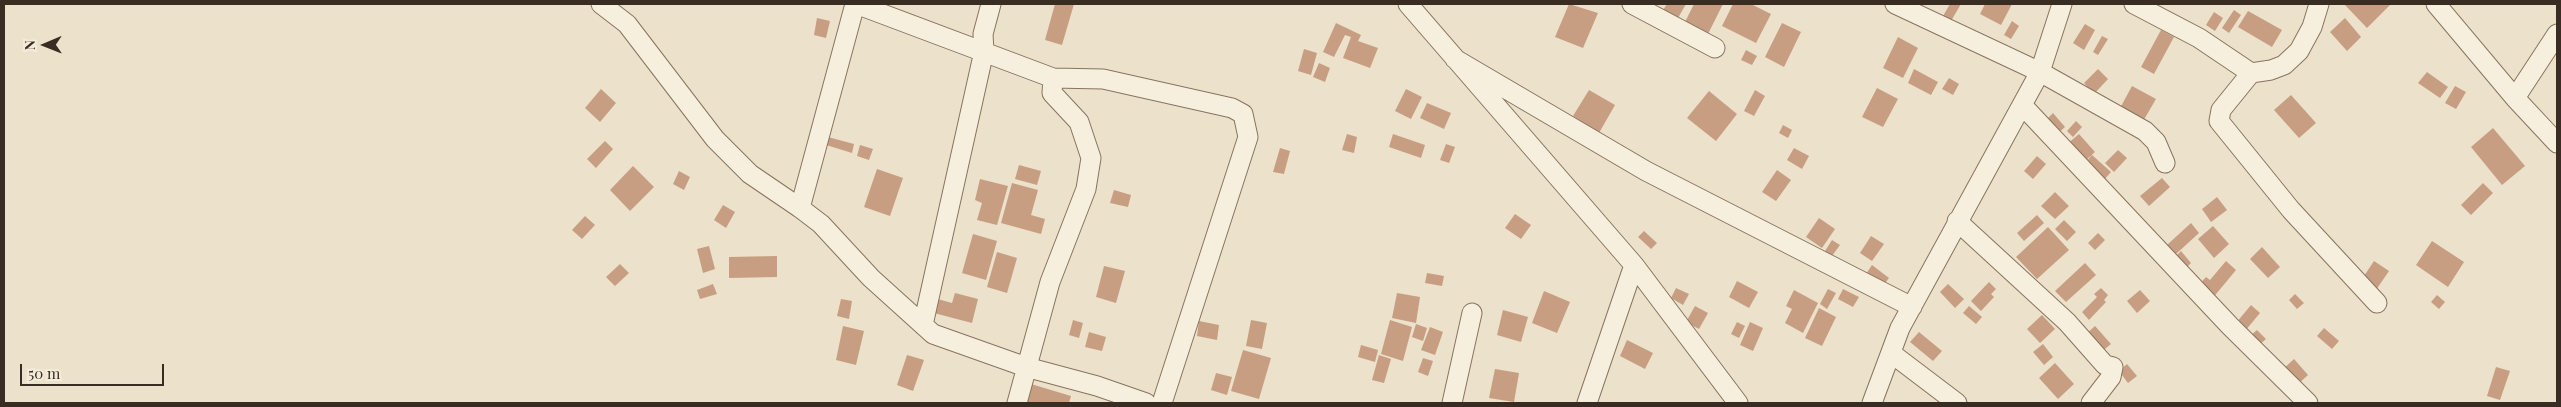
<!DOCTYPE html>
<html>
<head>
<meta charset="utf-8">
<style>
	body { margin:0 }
	#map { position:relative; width:2561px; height:407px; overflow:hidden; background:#ece1ca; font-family:"Playfair Display",serif }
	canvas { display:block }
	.frame { position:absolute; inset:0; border:5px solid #392c22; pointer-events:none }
	.north { position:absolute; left:20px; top:20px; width:50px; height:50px; -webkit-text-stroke:4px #f4ebd9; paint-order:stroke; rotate:269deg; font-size:14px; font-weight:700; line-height:20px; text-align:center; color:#392c22 }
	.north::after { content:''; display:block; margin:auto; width:18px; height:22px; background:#392c22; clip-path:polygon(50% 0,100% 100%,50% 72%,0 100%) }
	.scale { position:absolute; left:20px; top:364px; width:144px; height:22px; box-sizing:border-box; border:2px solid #392c22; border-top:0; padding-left:6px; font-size:15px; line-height:18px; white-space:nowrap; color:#392c22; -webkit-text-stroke:4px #f4ebd9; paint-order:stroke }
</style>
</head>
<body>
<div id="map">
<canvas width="2561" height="407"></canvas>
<div class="frame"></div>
<div class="north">N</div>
<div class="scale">50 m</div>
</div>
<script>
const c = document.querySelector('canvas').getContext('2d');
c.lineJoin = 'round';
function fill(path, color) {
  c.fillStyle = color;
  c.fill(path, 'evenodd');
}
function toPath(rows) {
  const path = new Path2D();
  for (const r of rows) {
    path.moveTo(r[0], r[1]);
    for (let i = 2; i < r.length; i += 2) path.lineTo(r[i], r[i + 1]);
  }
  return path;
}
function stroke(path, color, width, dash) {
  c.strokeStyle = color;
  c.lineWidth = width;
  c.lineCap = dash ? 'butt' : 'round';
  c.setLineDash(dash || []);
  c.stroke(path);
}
const building = toPath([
	[1055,4,1074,4,1062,45,1045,40],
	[1569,4,1598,13,1583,48,1555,37],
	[1667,4,1686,4,1678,18,1663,10],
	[1694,4,1723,4,1706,38,1683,26],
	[1733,4,1751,4,1771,14,1756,43,1722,26],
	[1950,4,1961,4,1951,21,1943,16],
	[1985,4,2012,4,2001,25,1980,14],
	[2347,4,2391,4,2367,28,2345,5],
	[2234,10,2241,15,2229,33,2222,28],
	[2248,11,2282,30,2272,47,2238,27],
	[2214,12,2223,18,2215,31,2206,25],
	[817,18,830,21,826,38,814,35],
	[2345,18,2361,37,2347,51,2330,32],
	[2012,21,2019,26,2011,39,2004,35],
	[1336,23,1361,35,1358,41,1378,48,1370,68,1343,58,1351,37,1345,35,1334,57,1323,52],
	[1782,23,1801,32,1784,67,1765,57],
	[2085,24,2095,30,2084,50,2073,43],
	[2161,30,2174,37,2154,74,2141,67],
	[2102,36,2108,39,2098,55,2093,52],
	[1898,37,1918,48,1903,78,1883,68],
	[1304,49,1317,53,1311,75,1298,71],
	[1746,50,1757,56,1752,65,1741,60],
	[1319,63,1330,68,1325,82,1313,77],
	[1914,69,1938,82,1931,95,1908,83],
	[2098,69,2108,79,2094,94,2084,83],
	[2427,72,2448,87,2440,98,2418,83],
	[1949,78,1959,84,1953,95,1942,89],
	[2132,86,2156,99,2142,123,2119,110],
	[2455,86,2466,92,2456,109,2445,103],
	[1877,88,1898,99,1883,127,1862,117],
	[601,89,616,103,600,122,585,108],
	[1406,89,1422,97,1411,119,1395,111],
	[1589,90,1615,105,1599,133,1573,116],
	[1755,90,1765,96,1754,116,1744,111],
	[1709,91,1737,114,1716,141,1687,118],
	[2291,95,2316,123,2299,138,2274,110],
	[1427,103,1451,113,1444,129,1420,118],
	[2053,113,2065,127,2056,135,2044,122],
	[2076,121,2082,127,2073,137,2067,131],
	[1783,125,1792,130,1788,138,1779,133],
	[2493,128,2525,166,2502,185,2471,147],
	[1347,134,1357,137,1354,153,1342,150],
	[1393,134,1425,145,1421,158,1389,147],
	[2079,134,2095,152,2083,163,2066,145],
	[828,137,854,144,852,153,826,145],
	[605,141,613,149,596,168,587,159],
	[1446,144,1455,147,1449,163,1440,160],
	[860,145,873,149,869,160,857,156],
	[1280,148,1290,151,1284,174,1273,172],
	[1794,148,1809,156,1802,169,1787,160],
	[2118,150,2127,158,2114,172,2105,163],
	[2092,155,2111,172,2104,180,2085,163],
	[2037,156,2046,164,2033,179,2024,171],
	[1019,165,1041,171,1037,185,1015,179],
	[633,166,654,187,630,211,610,190],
	[877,169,903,178,890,216,864,207],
	[1777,170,1791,180,1776,201,1762,192],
	[679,171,690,177,684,190,673,184],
	[2162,178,2170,187,2149,206,2140,196],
	[980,179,1008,186,997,225,977,220,982,203,975,200],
	[1012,183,1038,190,1031,215,1045,219,1041,234,1001,223],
	[2483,183,2493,193,2471,215,2461,205],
	[1114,190,1131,195,1128,207,1110,203],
	[2055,192,2069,206,2055,219,2041,206],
	[2217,197,2227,210,2211,222,2202,209],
	[723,205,735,212,726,228,714,220],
	[1515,214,1531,225,1521,239,1505,228],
	[2037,215,2044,223,2024,241,2017,233],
	[585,216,595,225,582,239,572,230],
	[1819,218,1835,229,1822,248,1806,237],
	[2064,220,2076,232,2067,241,2055,229],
	[2191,223,2199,233,2176,254,2167,245],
	[2213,226,2229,244,2214,258,2198,239],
	[2048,227,2069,250,2037,279,2016,257],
	[1644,231,1657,243,1651,249,1638,237],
	[2098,233,2105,240,2095,250,2088,243],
	[973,234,997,241,986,280,962,273],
	[1871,236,1884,244,1872,261,1860,253],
	[1832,240,1840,245,1832,256,1825,251],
	[2432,241,2464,262,2448,287,2416,265],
	[709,246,715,269,703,273,697,249],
	[2262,247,2280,267,2268,278,2250,259],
	[2181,251,2191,263,2184,270,2173,259],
	[997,252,1017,258,1007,293,987,287],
	[777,256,777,277,729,278,729,257],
	[2226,261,2236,270,2212,299,2197,287,2206,277,2210,280],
	[2374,261,2389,271,2376,290,2362,279],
	[2085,263,2096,275,2066,302,2055,291],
	[620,264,629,273,615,286,606,277],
	[1872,265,1889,278,1883,286,1866,274],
	[1104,266,1125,271,1116,303,1096,297],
	[1427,273,1444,276,1442,286,1425,283],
	[1737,281,1758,292,1749,308,1729,297],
	[1989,282,1996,289,1991,294,1994,297,1981,311,1971,301],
	[713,284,717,294,700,299,697,290],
	[1948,284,1964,299,1955,308,1940,292],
	[1676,288,1689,294,1683,305,1671,298],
	[2101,288,2108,295,2104,300,2106,302,2089,320,2082,312,2097,297,2094,294],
	[1828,289,1836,293,1827,309,1820,304],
	[1843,289,1859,297,1853,307,1838,299],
	[1794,290,1818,303,1803,333,1785,323,1792,309,1786,306],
	[2140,290,2150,301,2137,313,2127,301],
	[1544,291,1570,302,1557,333,1532,323],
	[955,293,978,299,972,323,930,312,934,298,952,303],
	[1397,293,1420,297,1416,323,1392,318],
	[2295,294,2304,303,2297,309,2289,300],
	[2437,295,2445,302,2439,309,2431,302],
	[841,299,852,301,849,319,837,316],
	[2251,305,2260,313,2245,331,2236,323],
	[1695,306,1708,313,1699,329,1686,322],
	[1969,306,1982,317,1976,324,1963,313],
	[1819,308,1836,317,1822,346,1805,338],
	[1503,310,1528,317,1521,342,1497,335],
	[2042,315,2055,329,2040,343,2027,329],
	[1073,320,1083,323,1079,338,1069,335],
	[1251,320,1267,323,1262,349,1246,346],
	[1390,320,1412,327,1403,361,1381,354],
	[1199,321,1219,325,1217,340,1197,336],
	[1737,322,1745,326,1739,338,1731,334],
	[1750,322,1763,328,1753,351,1740,345],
	[1416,324,1427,328,1423,341,1412,337],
	[843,326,864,331,856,365,836,360],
	[2095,326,2111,344,2100,353,2085,335],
	[1430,327,1443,332,1435,355,1421,350],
	[2324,328,2339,341,2332,349,2317,336],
	[2257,330,2266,339,2259,345,2251,335],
	[1089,332,1106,337,1102,351,1085,347],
	[1919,332,1942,351,1933,361,1910,342],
	[1627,340,1653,353,1645,369,1620,356],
	[2043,344,2053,357,2044,365,2033,352],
	[1361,345,1378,350,1375,362,1358,357],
	[1243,350,1271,358,1259,399,1231,391],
	[907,355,924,360,913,391,897,385],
	[1379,355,1391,359,1384,383,1372,380],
	[1423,358,1433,361,1428,376,1418,372],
	[2294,359,2308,375,2296,386,2282,370],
	[2055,363,2074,384,2058,399,2039,378],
	[2127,364,2137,376,2128,383,2119,371],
	[2496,367,2510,371,2500,400,2487,396],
	[1495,369,1519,373,1514,402,1489,398],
	[1216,373,1232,377,1227,395,1211,390],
	[1031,384,1071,396,1069,403,1026,403]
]);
const minor = toPath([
	[601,4,627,24,715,139,750,174,800,208,821,224,871,278,933,334,1026,367,1097,386,1146,403],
	[856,4,1053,78,1103,79,1232,108,1243,114,1248,137,1162,403],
	[1408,4,1634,265,1738,403],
	[1632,4,1715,48],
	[1895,4,2040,72,2145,131,2156,142,2165,163],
	[2134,4,2199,38,2251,73,2271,70,2284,65,2299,51,2312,27,2319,4],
	[2436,4,2515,98,2557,143],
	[1455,59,1646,171,1912,307],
	[2251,73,2221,110,2219,121,2291,210,2377,303],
	[2515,98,2557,34],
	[2023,106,2230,326,2308,403],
	[800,208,855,4],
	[1957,221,2067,322,2105,365,2113,367,2111,377,2091,403],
	[923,325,984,51,983,34,991,4],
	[1891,353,1957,403],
	[1017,403,1050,282,1086,189,1091,158,1079,122,1052,93,1053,78],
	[1452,403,1472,313],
	[1587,403,1634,265],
	[1872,403,1900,328,2040,72,2062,4]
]);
fill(building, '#c79e82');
stroke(minor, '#87745f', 21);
stroke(minor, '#f7efdd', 19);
</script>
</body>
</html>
